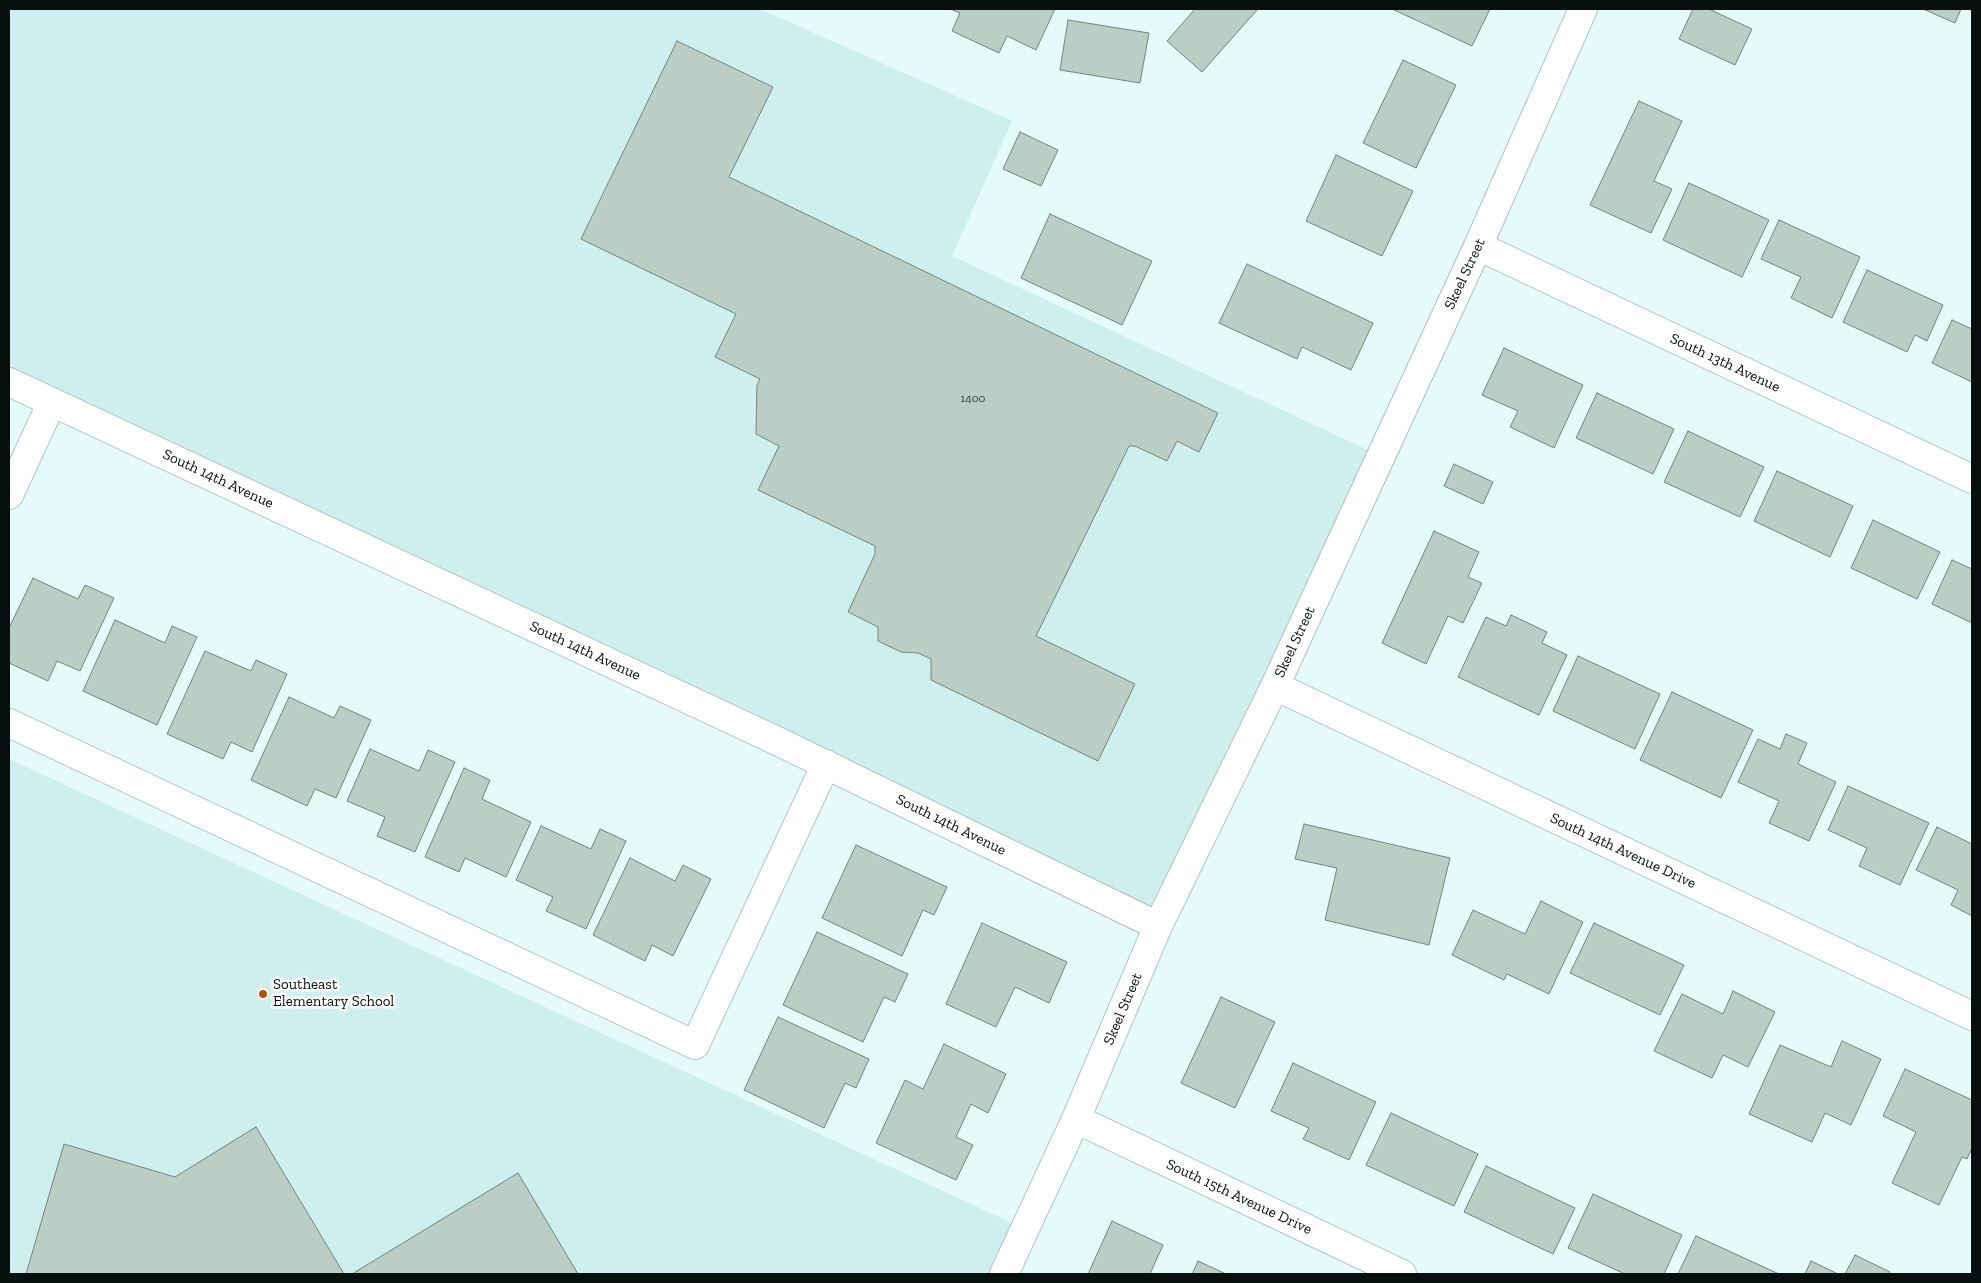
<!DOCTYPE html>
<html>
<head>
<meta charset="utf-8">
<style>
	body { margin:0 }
	#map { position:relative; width:1981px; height:1283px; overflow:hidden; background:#e4fbfa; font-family:"Zilla Slab",serif }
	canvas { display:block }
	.frame { position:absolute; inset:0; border:10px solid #080f0f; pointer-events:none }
</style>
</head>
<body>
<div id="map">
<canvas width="1981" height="1283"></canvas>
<div class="frame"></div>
</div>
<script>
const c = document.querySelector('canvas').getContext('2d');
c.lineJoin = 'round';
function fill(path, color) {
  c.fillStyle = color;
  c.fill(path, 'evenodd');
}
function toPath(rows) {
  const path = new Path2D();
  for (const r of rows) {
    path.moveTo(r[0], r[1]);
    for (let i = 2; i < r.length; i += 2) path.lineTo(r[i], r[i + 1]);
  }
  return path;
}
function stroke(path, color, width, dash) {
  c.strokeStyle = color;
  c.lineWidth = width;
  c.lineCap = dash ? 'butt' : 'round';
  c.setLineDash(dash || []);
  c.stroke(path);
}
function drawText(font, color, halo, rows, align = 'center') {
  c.font = font + ' "Zilla Slab",serif';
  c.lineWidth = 5;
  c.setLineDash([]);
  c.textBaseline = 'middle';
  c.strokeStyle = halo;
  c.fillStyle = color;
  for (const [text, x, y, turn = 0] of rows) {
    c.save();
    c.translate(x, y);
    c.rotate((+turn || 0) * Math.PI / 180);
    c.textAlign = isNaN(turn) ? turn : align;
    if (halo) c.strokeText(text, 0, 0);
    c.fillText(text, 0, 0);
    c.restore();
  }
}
const built = toPath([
	[9,9,760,9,1012,121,952,256,1381,456,1158,926,9,382],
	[9,759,1025,1229,1004,1274,9,1274]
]);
const building = toPath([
	[950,9,1055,9,1036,50,1007,36,999,53,952,31,960,13,950,9],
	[1195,9,1258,9,1202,72,1167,41,1195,9],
	[1392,9,1490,9,1472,46,1392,9],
	[1693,9,1709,9,1752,29,1735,65,1679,39,1693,9],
	[1923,9,1961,9,1955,23,1923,9],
	[1068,20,1149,33,1140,83,1060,70,1068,20],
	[677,41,773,87,729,177,1218,413,1199,452,1177,441,1167,461,1135,446,1129,446,1036,636,1135,684,1098,761,931,680,931,659,918,653,901,652,878,641,878,627,848,612,875,554,875,546,758,490,779,446,756,434,757,385,760,379,715,357,736,314,581,239,677,41],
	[1403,60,1456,85,1416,168,1363,143,1403,60],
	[1639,101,1682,121,1654,181,1672,189,1651,233,1590,205,1639,101],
	[1020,132,1058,150,1041,186,1003,169,1020,132],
	[1336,155,1413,191,1382,256,1306,221,1336,155],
	[1689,183,1769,220,1742,277,1663,240,1689,183],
	[1050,214,1152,261,1122,325,1021,278,1050,214],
	[1779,220,1860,257,1832,318,1791,298,1801,277,1761,259,1779,220],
	[1247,264,1373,323,1351,370,1302,347,1297,359,1219,323,1247,264],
	[1867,270,1943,305,1927,341,1915,335,1907,352,1843,322,1867,270],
	[1952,320,1972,329,1972,382,1932,363,1952,320],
	[1504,348,1583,385,1554,448,1510,427,1518,411,1482,395,1504,348],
	[1597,393,1674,429,1653,474,1576,438,1597,393],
	[1688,431,1764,467,1740,517,1664,482,1688,431],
	[1454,464,1493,482,1483,504,1444,486,1454,464],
	[1777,471,1853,506,1830,557,1754,521,1777,471],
	[1873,520,1940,552,1917,599,1851,568,1873,520],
	[1434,531,1479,552,1468,577,1482,583,1463,623,1448,616,1426,664,1382,643,1434,531],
	[1952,560,1972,569,1972,623,1932,604,1952,560],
	[33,578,78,599,85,585,114,598,80,671,57,661,48,681,9,663,9,628,33,578],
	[1511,615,1547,632,1542,643,1567,655,1539,715,1458,677,1486,617,1506,626,1511,615],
	[115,620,165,643,172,626,197,637,157,725,83,691,115,620],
	[205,651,251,671,256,660,287,674,252,752,231,742,223,759,167,734,205,651],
	[1578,656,1660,694,1635,749,1553,711,1578,656],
	[1672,692,1753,730,1721,798,1640,760,1672,692],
	[289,697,334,718,340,706,371,720,336,798,315,789,307,806,251,780,289,697],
	[1786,734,1807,743,1798,764,1836,782,1809,841,1769,823,1779,801,1738,782,1758,739,1780,749,1786,734],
	[370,749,419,771,428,750,455,762,415,852,377,836,385,817,347,801,370,749],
	[464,768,490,780,482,799,531,822,506,877,465,858,459,872,425,857,464,768],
	[1848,786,1929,823,1900,885,1859,866,1867,848,1828,830,1848,786],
	[1304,824,1450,858,1429,945,1325,920,1337,868,1295,859,1304,824],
	[541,826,591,849,600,829,626,841,586,929,546,911,553,897,516,880,541,826],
	[1937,827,1972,844,1972,916,1951,905,1958,890,1916,870,1937,827],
	[856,845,947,887,934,915,923,910,902,956,822,918,856,845],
	[630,858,675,881,683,865,711,879,673,956,652,945,645,961,593,935,630,858],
	[1541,901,1583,922,1549,994,1507,974,1504,980,1452,955,1473,910,1525,934,1541,901],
	[982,923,1067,962,1049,1003,1015,987,996,1027,946,1004,982,923],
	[1594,923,1684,965,1660,1015,1570,973,1594,923],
	[817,932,908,974,895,1002,884,997,863,1042,783,1005,817,932],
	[1733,991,1775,1012,1748,1067,1723,1055,1712,1078,1654,1051,1682,994,1723,1014,1733,991],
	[1221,997,1275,1022,1235,1108,1181,1083,1221,997],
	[778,1017,869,1059,856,1088,845,1083,824,1128,744,1090,778,1017],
	[1842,1041,1881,1059,1851,1125,1825,1113,1812,1142,1749,1114,1780,1045,1831,1067,1842,1041],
	[944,1044,1006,1074,988,1113,971,1104,956,1137,973,1145,956,1180,876,1143,905,1080,923,1089,944,1044],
	[1293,1063,1376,1102,1349,1160,1303,1139,1309,1128,1271,1111,1293,1063],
	[1905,1069,1972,1100,1972,1148,1967,1159,1962,1157,1939,1205,1892,1183,1916,1132,1883,1116,1905,1069],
	[1391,1113,1478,1154,1454,1206,1366,1165,1391,1113],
	[256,1127,344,1274,26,1274,64,1144,175,1177,256,1127],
	[1486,1166,1575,1208,1553,1254,1464,1212,1486,1166],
	[518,1173,578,1274,352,1274,518,1173],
	[1593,1194,1682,1235,1664,1274,1625,1274,1568,1248,1593,1194],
	[1112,1221,1163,1245,1150,1274,1088,1274,1112,1221],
	[1696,1236,1779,1274,1678,1274,1696,1236],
	[1855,1255,1890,1272,1889,1274,1845,1274,1855,1255],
	[1198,1261,1226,1274,1192,1274,1198,1261],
	[1811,1261,1838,1274,1805,1274,1811,1261]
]);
const minor = toPath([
	[1478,246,1972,479],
	[9,382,775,740,1158,926],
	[9,495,52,402],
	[1275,686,1972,1016],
	[9,723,695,1045,826,764],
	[1076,1119,1402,1274],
	[1004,1274,1076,1119,1158,926,1275,686,1381,456,1478,246,1583,9]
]);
const markers = [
	[263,994,5,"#b45215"]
];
const numberNames = [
	["1400",973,399]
];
const streetNames = [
	["Skeel Street",1465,274,-65],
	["South 13th Avenue",1725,363,25],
	["South 14th Avenue",218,479,25],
	["Skeel Street",1295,642,-65],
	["South 14th Avenue",585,651,25],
	["South 14th Avenue",951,825,26],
	["South 14th Avenue Drive",1623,851,25],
	["Skeel Street",1123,1009,-67],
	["South 15th Avenue Drive",1239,1197,25]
];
const poiNames = [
	["Southeast",273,985],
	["Elementary School",273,1002]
];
fill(built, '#cfeeee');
fill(building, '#bbcec5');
stroke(building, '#73847c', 1);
stroke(minor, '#abc1c1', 30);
stroke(minor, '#fff', 28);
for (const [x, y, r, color] of markers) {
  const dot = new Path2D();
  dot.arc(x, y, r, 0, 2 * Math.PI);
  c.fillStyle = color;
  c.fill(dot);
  stroke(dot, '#fff', 2);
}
drawText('12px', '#353f3c', null, numberNames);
drawText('15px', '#080f0f', '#fff', streetNames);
drawText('15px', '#080f0f', '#fff', poiNames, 'left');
</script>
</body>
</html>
